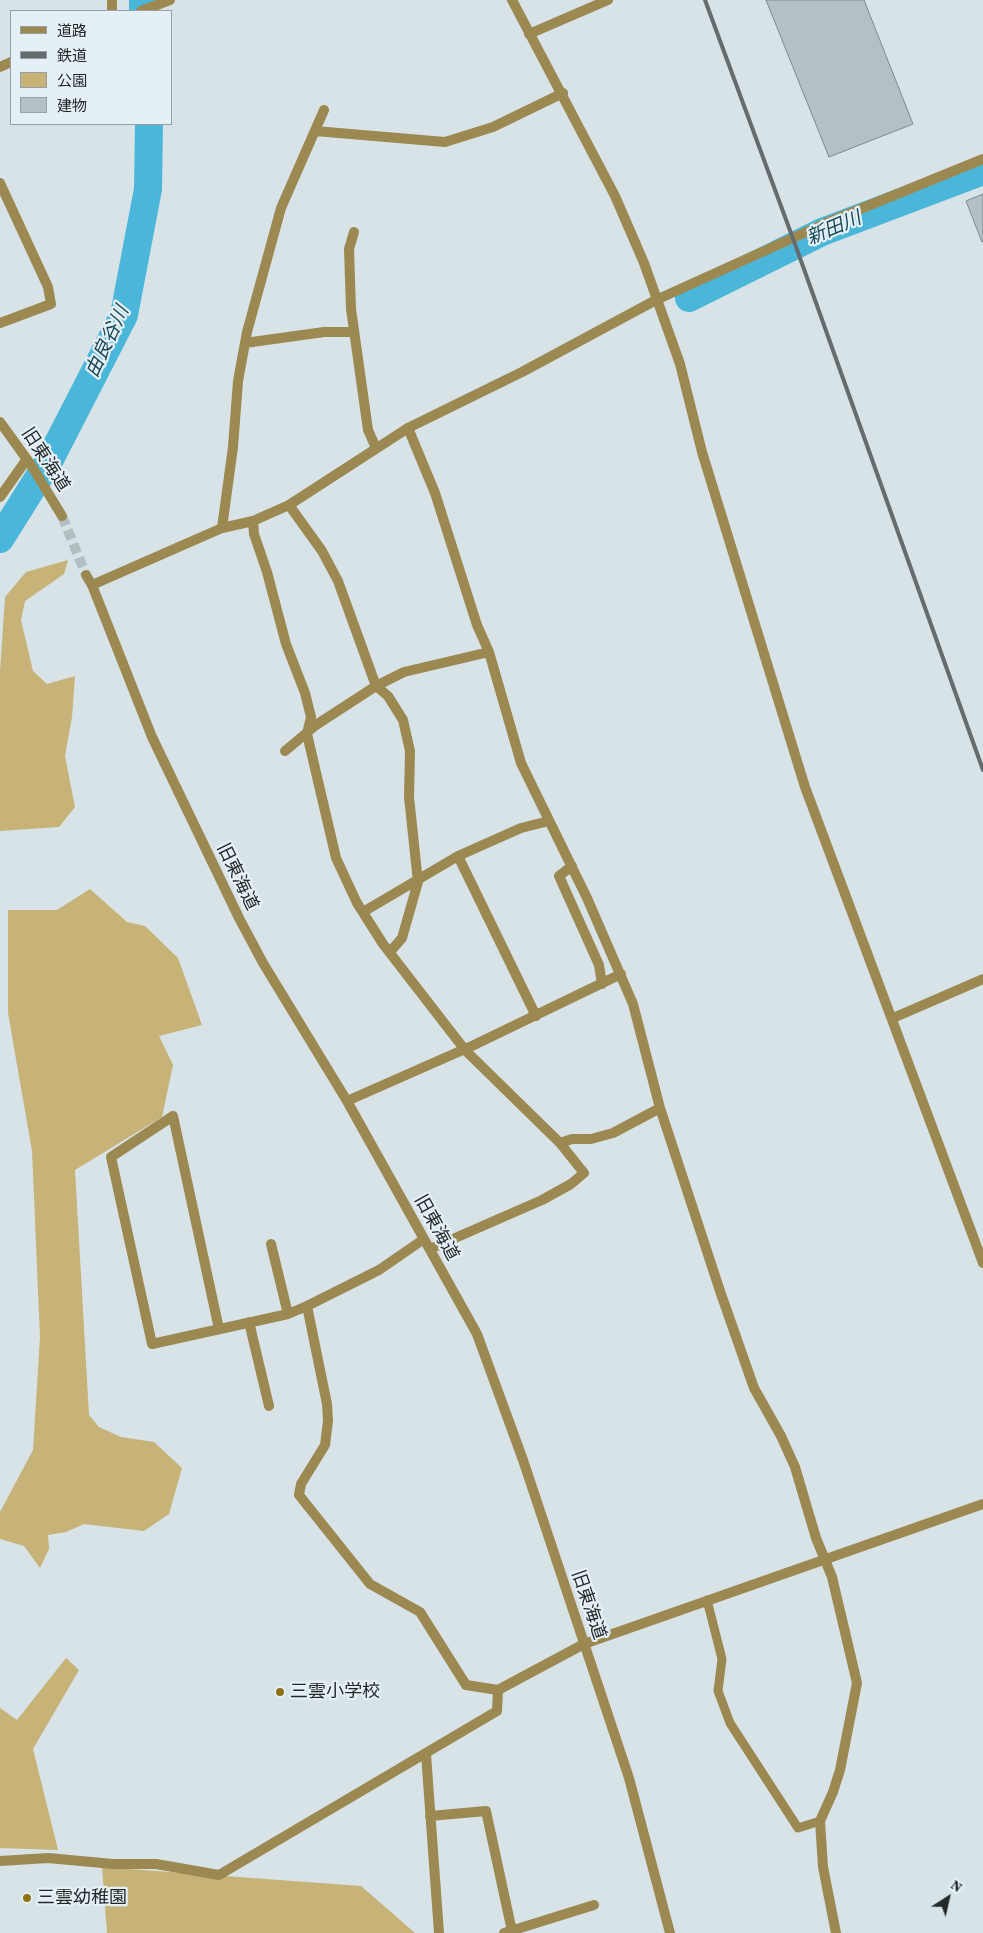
<!DOCTYPE html>
<html>
<head>
<meta charset="utf-8">
<style>
	body { margin:0 }
	#map { position:relative; width:983px; height:1933px; overflow:hidden; background:#d7e3e7; font-family:"Source Serif 4","Noto Sans JP",serif }
	canvas { display:block }
	.legend { position:absolute; left:10px; top:10px; width:162px; height:115px; box-sizing:border-box; background:#e4f0f5; border:1px solid #97a0a3; margin:0; padding:6px 9px; list-style:none; font-size:15px; color:#232829 }
	.legend li { display:flex; align-items:center; gap:10px; height:25px }
	.legend b { width:25px; border:1px solid #97a0a3 }
	.north { position:absolute; left:923px; top:1873px; width:50px; height:50px; -webkit-text-stroke:4px #e4f0f5; paint-order:stroke; rotate:35deg; font-size:14px; font-weight:700; line-height:20px; text-align:center; color:#232829 }
	.north::after { content:''; display:block; margin:auto; width:18px; height:22px; background:#232829; clip-path:polygon(50% 0,100% 100%,50% 72%,0 100%) }
</style>
</head>
<body>
<div id="map">
<canvas width="983" height="1933"></canvas>
<ul class="legend">
<li><b style="height:6px;background:#9c8952"></b>道路</li>
<li><b style="height:6px;background:#646c6e"></b>鉄道</li>
<li><b style="height:14px;background:#c7b277"></b>公園</li>
<li><b style="height:14px;background:#b5c0c4"></b>建物</li>
</ul>
<div class="north">N</div>
</div>
<script>
const c = document.querySelector('canvas').getContext('2d');
c.lineJoin = 'round';
function fill(path, color) {
  c.fillStyle = color;
  c.fill(path, 'evenodd');
}
function toPath(rows) {
  const path = new Path2D();
  for (const r of rows) {
    path.moveTo(r[0], r[1]);
    for (let i = 2; i < r.length; i += 2) path.lineTo(r[i], r[i + 1]);
  }
  return path;
}
function stroke(path, color, width, dash) {
  c.strokeStyle = color;
  c.lineWidth = width;
  c.lineCap = dash ? 'butt' : 'round';
  c.setLineDash(dash || []);
  c.stroke(path);
}
function drawText(font, color, halo, rows, align = 'center') {
  c.font = font + ' "Source Serif 4","Noto Sans JP",serif';
  c.lineWidth = 4.5;
  c.setLineDash([]);
  c.textBaseline = 'middle';
  c.strokeStyle = halo;
  c.fillStyle = color;
  for (const [text, x, y, turn = 0] of rows) {
    c.save();
    c.translate(x, y);
    c.rotate((+turn || 0) * Math.PI / 180);
    c.textAlign = isNaN(turn) ? turn : align;
    if (halo) c.strokeText(text, 0, 0);
    c.fillText(text, 0, 0);
    c.restore();
  }
}
const green = toPath([
	[68,560,64,574,25,601,21,620,33,671,47,684,75,676,72,717,65,756,75,807,59,827,0,831,0,672,5,597,26,572],
	[90,889,127,922,145,926,178,958,202,1025,159,1036,173,1065,162,1117,75,1170,89,1415,99,1427,121,1437,154,1442,182,1468,169,1514,144,1531,84,1524,66,1532,48,1535,49,1549,40,1568,24,1546,0,1539,0,1512,33,1450,40,1337,32,1151,8,1013,8,910,57,910],
	[66,1658,79,1670,33,1749,58,1850,0,1848,0,1708,17,1720],
	[102,1867,361,1886,415,1933,107,1933]
]);
const river = toPath([
	[143,0,143,11],
	[689,298,822,232,983,171],
	[0,539,49,461,124,315,148,189,149,124]
]);
const building = toPath([
	[766,0,864,0,913,124,829,157,766,0],
	[983,194,983,241,982,242,966,201,983,194]
]);
const minorTunnel = toPath([
	[62,516,86,575]
]);
const service = toPath([
	[707,1600,722,1659,718,1691,730,1723,798,1828,820,1821]
]);
const minor = toPath([
	[112,0,112,11],
	[141,11,170,0],
	[529,34,608,0],
	[0,67,11,62],
	[315,131,445,142,493,127,563,93],
	[0,183,48,287,51,304,0,323],
	[354,232,349,249,351,309,368,430,376,448],
	[245,343,324,332,354,332],
	[0,422,31,465,62,516],
	[408,428,435,493,477,625,489,652,521,763,587,898,633,1004,660,1108,720,1291,754,1388,781,1436,795,1467,816,1538,832,1577,857,1683,840,1770,833,1792,820,1821,823,1867,836,1933],
	[0,497,27,459],
	[289,505,322,551,338,581,376,686,404,672,489,652],
	[253,521,254,534,267,572,286,644,305,693,311,717,307,734,336,858,357,903,383,944,465,1050,560,1143],
	[222,528,233,447,238,381,247,332,281,208,324,110],
	[86,575,92,585,152,737,239,918,263,963,347,1101,477,1334,523,1460,629,1778,670,1933],
	[285,751,316,725,376,686,388,696,403,720,410,751,409,797,418,882,402,938,390,952],
	[458,856,536,1016],
	[572,866,559,876,599,965,602,984],
	[363,912,458,856,521,828,549,821],
	[893,1018,983,979],
	[347,1101,474,1045,621,974],
	[271,1244,288,1314],
	[430,1249,542,1200,571,1184,584,1173,560,1143,572,1139,591,1139,613,1133,660,1108],
	[307,1306,327,1404,328,1421,325,1445,301,1484,299,1495,370,1584,420,1612,466,1685],
	[249,1322,269,1406],
	[219,1329,173,1116,111,1157,152,1344,288,1314,307,1306,379,1270,424,1239],
	[426,1754,439,1933],
	[430,1816,486,1811,512,1931],
	[0,1861,48,1858,113,1864,156,1864,219,1875,497,1711,498,1690],
	[504,1933,594,1905]
]);
const tertiary = toPath([
	[512,0,615,196,644,263,680,364,702,452,805,787,983,1263],
	[92,585,222,528,253,521,289,505,408,428,522,372,656,300,826,223,983,159],
	[466,1685,498,1690,584,1644,983,1504]
]);
const rail = toPath([
	[705,0,795,244,983,770]
]);
const markers = [
	[280,1692,5,"#8d7114"],
	[27,1898,5,"#8d7114"]
];
const streetNames = [
	["旧東海道",45,460,57],
	["旧東海道",237,877,64],
	["旧東海道",436,1228,61],
	["旧東海道",588,1605,71]
];
const poiNames = [
	["三雲小学校",290,1692],
	["三雲幼稚園",37,1898]
];
const waterNames = [
	["新田川",834,229,-23],
	["由良谷川",108,342,-65]
];
fill(green, '#c7b277');
stroke(river, '#4ab7da', 28);
fill(building, '#b5c0c4');
stroke(building, '#7f898d', 1);
stroke(minorTunnel, '#b3bec1', 10, [10, 5]);
stroke(service, '#9c8952', 9);
stroke(minor, '#9c8952', 10);
stroke(tertiary, '#9c8952', 10);
stroke(rail, '#646c6e', 4);
for (const [x, y, r, color] of markers) {
  const dot = new Path2D();
  dot.arc(x, y, r, 0, 2 * Math.PI);
  c.fillStyle = color;
  c.fill(dot);
  stroke(dot, '#e4f0f5', 2);
}
drawText('18px', '#232829', '#e4f0f5', streetNames);
drawText('18px', '#232829', '#e4f0f5', poiNames, 'left');
drawText('italic 19px', '#164554', '#e4f0f5', waterNames);
</script>
</body>
</html>
